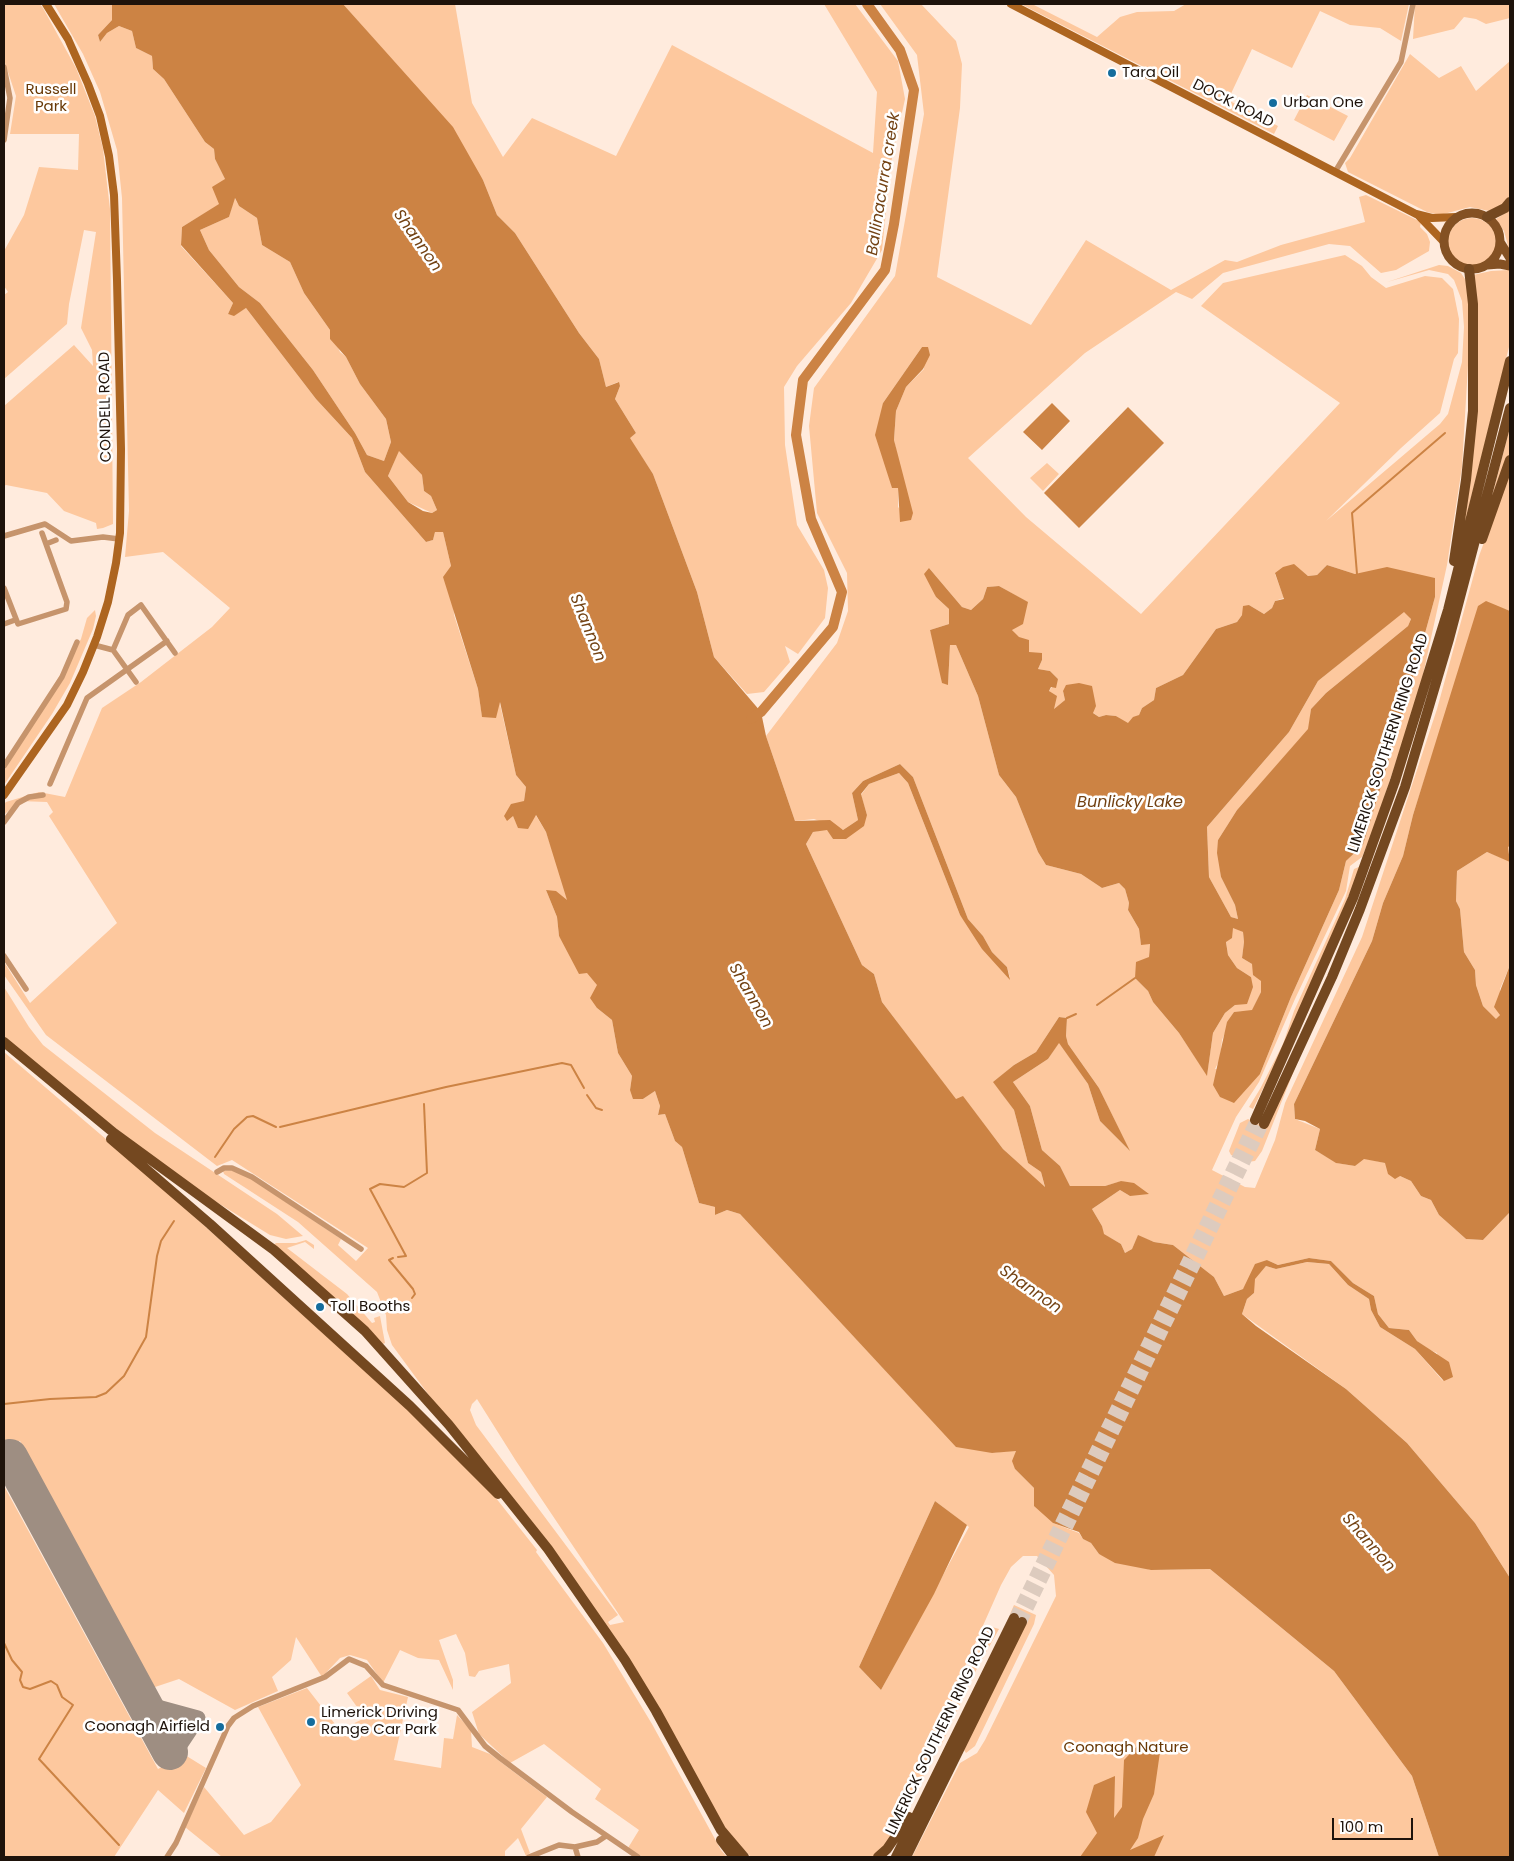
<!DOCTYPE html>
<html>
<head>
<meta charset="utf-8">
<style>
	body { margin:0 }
	#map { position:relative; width:1514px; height:1861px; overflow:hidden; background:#ffebdd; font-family:Poppins,sans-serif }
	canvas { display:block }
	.frame { position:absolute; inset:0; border:5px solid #1e130b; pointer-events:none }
	.scale { position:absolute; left:1332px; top:1818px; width:81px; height:22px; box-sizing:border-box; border:2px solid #1e130b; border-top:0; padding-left:6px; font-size:15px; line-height:18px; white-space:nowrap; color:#1e130b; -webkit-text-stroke:4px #fff; paint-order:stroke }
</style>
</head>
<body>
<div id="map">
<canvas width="1514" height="1861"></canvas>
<div class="frame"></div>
<div class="scale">100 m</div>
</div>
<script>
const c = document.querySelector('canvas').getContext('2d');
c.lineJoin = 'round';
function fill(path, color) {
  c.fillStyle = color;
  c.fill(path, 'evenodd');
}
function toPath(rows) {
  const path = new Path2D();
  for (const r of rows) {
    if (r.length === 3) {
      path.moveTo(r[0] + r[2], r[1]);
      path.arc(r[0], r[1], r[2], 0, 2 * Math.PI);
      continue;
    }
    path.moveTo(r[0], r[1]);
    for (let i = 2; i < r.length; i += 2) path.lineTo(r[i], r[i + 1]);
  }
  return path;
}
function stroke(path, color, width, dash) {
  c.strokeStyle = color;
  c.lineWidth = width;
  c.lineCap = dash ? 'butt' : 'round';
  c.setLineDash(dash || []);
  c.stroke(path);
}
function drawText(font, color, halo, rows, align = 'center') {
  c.font = font + ' Poppins,sans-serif';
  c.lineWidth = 5;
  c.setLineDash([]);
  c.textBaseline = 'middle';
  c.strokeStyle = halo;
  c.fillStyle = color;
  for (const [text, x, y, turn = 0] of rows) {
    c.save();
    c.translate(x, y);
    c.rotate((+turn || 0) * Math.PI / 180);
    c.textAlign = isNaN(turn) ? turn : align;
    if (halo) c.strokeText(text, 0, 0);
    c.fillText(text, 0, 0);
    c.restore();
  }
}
const green = toPath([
	[4,4,40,4,43,8,76,68,95,116,103,149,110,209,113,524,103,528,97,529,96,523,64,511,47,493,6,485,4,486,4,406,74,345,93,366,92,350,81,328,96,232,84,230,69,304,67,324,4,379,4,295,8,292,4,286,4,251,24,215,39,167,78,170,79,134,10,134,16,96,4,60],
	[54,4,112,4,112,20,98,35,100,42,107,33,119,26,132,31,136,48,152,56,153,69,164,79,205,142,214,149,215,159,225,179,220,204,182,227,181,246,233,303,228,314,234,315,246,308,316,399,352,438,365,472,426,542,433,540,435,532,443,532,451,566,454,615,478,689,482,716,499,700,516,775,526,787,524,801,513,816,516,822,535,814,546,832,560,872,568,901,546,890,557,917,559,936,598,985,597,1008,612,1020,618,1053,632,1076,630,1090,643,1099,655,1091,660,1106,658,1115,665,1114,675,1141,682,1147,699,1203,715,1207,715,1215,727,1210,740,1214,936,1425,992,1453,1016,1450,1015,1469,1034,1488,1053,1523,1079,1533,1083,1539,1091,1543,1099,1554,1151,1570,1210,1569,1334,1671,1412,1776,1439,1857,912,1857,960,1763,977,1753,985,1740,1056,1596,1054,1575,1037,1556,1023,1556,1011,1567,1001,1585,962,1673,928,1767,899,1827,887,1844,872,1857,751,1857,725,1831,658,1707,392,1345,387,1330,386,1315,377,1292,298,1222,224,1174,223,1171,233,1170,253,1180,341,1239,338,1245,356,1261,368,1248,232,1160,217,1166,46,1035,4,975,4,962,30,1003,117,923,49,816,53,812,47,802,19,801,4,815,4,804,6,802,39,792,65,797,102,708,141,682,212,627,230,608,163,552,125,557,129,511,122,198,117,150,100,92,83,54],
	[477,1399,516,1461,624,1622,610,1625,608,1622,618,1615,476,1425,470,1410,472,1404],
	[935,1501,969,1527,881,1690,859,1667],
	[343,4,455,4,472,103,503,157,532,118,616,156,672,45,873,153,877,92,824,4,855,4,898,61,905,99,891,163,882,250,851,303,797,366,784,387,785,445,797,525,824,570,828,588,825,618,798,654,785,646,790,662,764,692,747,694,714,657,697,592,653,474,629,438,636,433,615,399,620,386,618,382,606,387,599,359,579,333,515,233,497,215,483,180,408,78],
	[880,4,921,4,956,41,962,64,960,108,937,277,1031,325,1086,240,1171,290,1225,260,1237,262,1281,245,1365,222,1359,197,1366,195,1421,222,1420,227,1427,234,1430,242,1429,251,1396,270,1381,273,1350,246,1329,244,1223,273,1192,299,1176,292,1085,353,968,458,1026,517,1141,614,1340,403,1201,306,1223,283,1345,255,1362,266,1371,277,1386,288,1425,276,1442,278,1453,289,1459,319,1458,353,1454,359,1440,413,1401,448,1326,521,1440,424,1448,414,1462,362,1464,327,1462,301,1454,280,1448,274,1429,270,1387,282,1439,265,1448,266,1461,273,1467,282,1470,331,1462,467,1447,565,1419,693,1375,825,1362,857,1350,866,1346,891,1295,999,1259,1082,1236,1117,1212,1170,1245,1187,1255,1188,1275,1140,1285,1103,1362,937,1437,709,1479,556,1510,471,1510,611,1501,608,1440,731,1413,815,1403,856,1383,903,1372,941,1294,1104,1295,1119,1320,1129,1315,1150,1337,1163,1355,1166,1363,1158,1385,1163,1400,1176,1411,1181,1421,1196,1431,1200,1439,1215,1466,1239,1483,1240,1510,1212,1510,1578,1475,1523,1407,1443,1346,1389,1242,1314,1247,1299,1254,1293,1254,1279,1266,1266,1276,1269,1307,1262,1329,1264,1348,1285,1369,1299,1371,1310,1380,1327,1415,1349,1443,1381,1437,1353,1430,1350,1417,1341,1409,1330,1389,1328,1378,1314,1374,1296,1353,1283,1331,1261,1309,1258,1278,1265,1267,1260,1243,1289,1224,1296,1214,1277,1173,1245,1154,1242,1138,1236,1132,1249,1125,1253,1121,1244,1103,1234,1102,1226,1092,1209,1120,1190,1130,1196,1122,1181,1105,1186,1070,1186,1060,1166,1042,1150,1030,1106,1013,1082,1048,1059,1059,1042,1088,1084,1100,1121,1129,1150,1099,1088,1068,1044,1066,1036,1067,1018,1059,1017,1036,1052,1014,1065,994,1082,1014,1110,1028,1163,1041,1172,1045,1188,1003,1149,963,1097,956,1100,882,1002,874,974,862,965,806,844,813,832,827,829,833,839,867,815,861,795,869,784,899,773,908,783,960,915,1010,978,1007,967,992,952,983,936,968,919,913,777,900,764,863,781,852,793,858,820,843,830,814,819,795,821,766,736,837,643,848,611,847,573,817,513,809,426,814,388,895,276,924,114,917,55],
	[922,347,924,369,906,387,896,411,894,440,911,520,898,507,898,487,892,488,883,403],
	[1294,565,1308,576,1317,575,1327,565,1355,574,1435,578,1435,597,1400,724,1363,845,1346,861,1339,890,1291,997,1260,1074,1215,1069,1220,1059,1222,1040,1234,1012,1252,1011,1261,992,1261,981,1252,964,1242,958,1244,942,1243,932,1233,927,1226,941,1228,955,1237,968,1251,977,1235,1005,1225,1013,1213,1033,1207,1075,1179,1033,1153,1002,1148,991,1135,978,1149,957,1150,944,1141,944,1139,929,1128,910,1129,903,1125,889,1119,883,1102,888,1081,874,1046,865,1038,852,1016,797,999,775,978,696,956,645,950,645,948,685,930,630,949,624,949,609,936,597,929,568,962,607,971,610,983,599,987,587,999,586,1027,602,1012,630,1028,652,1042,660,1038,669,1050,671,1058,679,1049,691,1055,700,1053,710,1065,700,1063,691,1099,717,1106,715,1116,716,1128,724,1139,715,1142,708,1154,700,1156,688,1183,675,1216,629,1237,622,1249,605,1264,614,1272,608,1275,601,1284,598,1275,574],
	[1021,4,1032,4,1097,37,1120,17,1137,12,1174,11,1186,4,1409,4,1401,41,1380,28,1350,25,1320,11,1292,68,1252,49,1228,100,1278,126,1274,134],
	[1415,4,1510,4,1510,18,1486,24,1476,19,1464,17,1454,29,1413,39],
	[1410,54,1439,78,1461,66,1476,91,1510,61,1510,196,1503,206,1489,211,1470,207,1440,215,1427,212,1348,172,1345,163,1350,158],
	[1307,95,1348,116,1334,141,1294,120],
	[234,197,239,206,257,218,262,245,290,262,304,293,330,330,340,352,346,357,360,384,386,419,391,442,384,461,367,455,355,433,313,370,260,303,239,287,209,250,200,230,229,217],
	[1510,210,1510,253,1504,231,1496,219],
	[1472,242,24],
	[1509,270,1510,343,1460,542,1467,489,1473,275,1491,271],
	[1510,427,1510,453,1490,504],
	[399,450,422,475,424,491,431,496,437,510,432,513,408,502,388,476],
	[1047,463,1059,474,1043,491,1030,478],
	[95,610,96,616,93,629,70,683,52,714,4,785,4,771,81,639,87,618],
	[1404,611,1411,619,1408,626,1326,693,1311,709,1309,729,1237,810,1218,840,1221,877,1235,905,1238,919,1231,917,1209,877,1207,827,1289,732,1318,681],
	[1510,846,1510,965,1500,989,1500,1015,1496,1020,1483,1006,1476,985,1475,970,1464,952,1460,909,1456,901,1457,871,1487,852,1510,861,1508,847],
	[1361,866,1299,1016,1253,1109,1249,1107,1260,1089,1283,1044,1294,1011,1345,899,1354,869],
	[4,987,29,1027,43,1045,155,1133,277,1214,303,1236,286,1239,270,1235,192,1187,53,1080,4,1036],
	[4,1052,155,1181,473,1469,537,1550,536,1552,603,1643,652,1724,721,1850,727,1857,643,1857,628,1848,639,1830,595,1799,601,1789,544,1744,510,1763,479,1734,472,1712,511,1683,509,1664,479,1671,475,1677,469,1676,465,1653,456,1634,439,1640,453,1680,453,1690,439,1660,418,1658,400,1650,383,1683,367,1660,350,1655,340,1658,322,1677,296,1637,291,1660,272,1677,278,1691,235,1710,179,1679,152,1688,20,1441,4,1450],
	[1299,1058,1262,1151,1255,1161,1247,1162,1231,1155,1229,1151,1240,1123,1248,1119,1265,1127],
	[306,1240,314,1245,314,1249,305,1242,287,1248,347,1294,372,1323,375,1322,374,1318,380,1316,385,1343,383,1344,272,1246,276,1243,296,1243],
	[4,1486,158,1769,185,1755,206,1768,184,1813,158,1790,114,1857,4,1857],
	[1014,1605,1036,1615,1034,1624,975,1746,966,1753,964,1750,1025,1621,1010,1614],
	[992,1627,999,1629,974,1674,940,1748,969,1673,988,1629],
	[371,1676,380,1690,408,1697,394,1760,441,1768,444,1738,453,1739,457,1715,471,1730,472,1747,490,1754,547,1797,521,1829,530,1853,526,1856,518,1838,505,1851,505,1857,222,1857,185,1827,204,1787,244,1835,271,1822,301,1785,258,1707,307,1688,335,1724,346,1727,365,1718,347,1693],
	[152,1708,188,1718,185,1723,191,1725,176,1746,170,1745,151,1709]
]);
const water = toPath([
	[112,4,343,4,453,127,483,180,497,215,515,233,579,333,599,359,606,387,619,382,620,386,615,399,636,433,630,438,653,474,697,592,714,657,761,712,766,736,795,821,830,820,843,830,858,820,852,793,863,781,900,764,913,777,968,919,983,936,992,952,1007,967,1010,980,982,949,960,915,908,783,899,773,869,784,861,794,867,815,864,826,846,839,833,839,827,830,813,832,806,844,862,965,874,974,882,1002,956,1099,963,1096,1003,1149,1045,1187,1041,1172,1028,1163,1014,1110,993,1082,1014,1065,1036,1052,1059,1017,1067,1018,1066,1036,1068,1044,1099,1088,1130,1151,1100,1121,1088,1084,1059,1043,1048,1059,1013,1082,1030,1106,1042,1150,1060,1166,1070,1186,1105,1186,1121,1181,1134,1183,1149,1194,1130,1196,1120,1190,1092,1209,1102,1226,1104,1234,1121,1244,1125,1253,1132,1249,1138,1235,1154,1242,1173,1245,1214,1277,1224,1296,1243,1289,1255,1264,1267,1260,1278,1265,1309,1258,1331,1261,1353,1283,1374,1296,1378,1314,1389,1328,1409,1330,1417,1341,1449,1362,1453,1377,1444,1381,1415,1349,1380,1327,1371,1310,1369,1299,1348,1285,1329,1264,1307,1262,1276,1269,1266,1266,1255,1279,1254,1293,1247,1299,1242,1314,1256,1326,1346,1389,1407,1443,1475,1523,1510,1578,1510,1857,1439,1857,1412,1776,1334,1671,1210,1569,1151,1570,1115,1563,1099,1554,1091,1543,1083,1539,1079,1532,1053,1523,1034,1506,1034,1488,1015,1469,1012,1461,1016,1451,992,1453,956,1447,740,1214,727,1210,715,1215,715,1207,699,1203,682,1147,675,1141,665,1114,658,1115,660,1106,655,1091,643,1099,633,1099,630,1090,632,1076,618,1053,612,1020,597,1008,590,998,597,985,587,973,579,974,559,936,557,917,546,890,556,891,567,900,546,832,536,815,528,829,518,828,513,816,507,821,504,816,511,804,524,801,526,787,516,775,500,702,496,718,482,717,478,689,443,577,451,566,443,532,435,532,433,540,426,542,365,472,352,438,316,399,246,308,234,316,228,314,233,303,181,245,182,227,219,204,212,187,225,179,215,159,214,149,205,142,164,79,153,69,152,56,136,48,132,31,119,26,107,33,100,42,98,35,112,20],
	[235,198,239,206,257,218,262,245,290,262,304,293,330,330,330,339,346,357,360,384,386,419,391,442,384,461,367,455,355,433,313,370,260,303,239,287,209,250,200,230,229,217],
	[399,451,422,475,424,491,431,496,437,510,432,513,423,511,408,502,388,476],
	[922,347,928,347,930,355,923,369,906,387,896,411,894,440,913,513,911,520,900,522,898,488,892,488,875,435,883,403],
	[1052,403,1070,421,1042,450,1023,432],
	[1128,407,1164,443,1079,528,1044,493],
	[1294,564,1308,576,1317,575,1327,565,1355,574,1387,567,1435,578,1435,597,1400,724,1363,845,1346,861,1339,890,1291,997,1260,1074,1234,1103,1220,1097,1213,1085,1227,1022,1234,1012,1252,1010,1261,992,1261,981,1253,975,1252,964,1242,958,1244,942,1243,932,1233,928,1232,938,1226,942,1228,955,1237,968,1251,977,1253,987,1247,1004,1235,1005,1225,1013,1213,1033,1207,1076,1179,1033,1153,1002,1148,991,1135,978,1136,962,1149,957,1150,944,1141,945,1139,929,1128,910,1129,903,1125,889,1119,883,1102,888,1081,874,1046,865,1038,852,1016,797,999,775,978,696,956,645,950,645,948,685,942,683,930,630,949,624,949,609,936,597,924,574,929,568,962,607,971,610,983,599,987,587,999,586,1028,602,1023,624,1012,630,1019,637,1029,640,1029,652,1042,653,1042,660,1038,669,1050,671,1058,679,1056,688,1051,687,1049,691,1057,696,1054,709,1065,700,1063,691,1066,685,1079,683,1092,686,1096,706,1093,713,1099,717,1106,715,1116,716,1128,723,1133,717,1139,715,1142,708,1154,700,1156,688,1183,675,1216,629,1237,622,1242,615,1243,606,1249,605,1264,614,1272,608,1275,601,1284,599,1275,573,1283,567],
	[1404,612,1411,619,1408,626,1326,693,1311,709,1308,729,1237,810,1218,840,1217,853,1221,877,1235,905,1238,919,1231,917,1209,877,1207,827,1289,732,1318,681],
	[1486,601,1510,611,1510,846,1508,847,1510,862,1487,852,1457,871,1456,901,1460,909,1464,952,1475,970,1476,985,1483,1006,1496,1019,1500,1015,1494,1007,1510,965,1510,1212,1483,1240,1466,1239,1439,1215,1431,1200,1421,1196,1411,1181,1400,1176,1395,1179,1388,1174,1385,1163,1364,1159,1355,1166,1336,1163,1315,1150,1320,1129,1305,1121,1295,1119,1294,1104,1372,941,1383,903,1403,856,1413,815,1478,606],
	[935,1501,967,1525,934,1594,881,1690,859,1667],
	[1140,1743,1160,1752,1154,1794,1143,1819,1138,1838,1130,1850,1164,1835,1154,1857,1080,1857,1097,1833,1086,1812,1094,1785,1115,1776,1114,1818,1122,1807,1124,1760]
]);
const stream = toPath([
	[1357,574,1352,513,1445,433],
	[1097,1005,1135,978],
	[1067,1018,1076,1014],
	[587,1095,596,1108,602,1110],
	[280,1127,446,1087,562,1063,571,1065,584,1088],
	[215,1157,234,1129,247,1117,253,1116,276,1127],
	[398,1257,406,1256,370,1189,380,1184,404,1187,427,1173,424,1104],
	[393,1258,389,1260,413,1289,415,1294,412,1298],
	[4,1404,50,1399,96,1397,106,1393,124,1376,146,1337,157,1256,161,1241,174,1221],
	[4,1643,12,1660,22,1672,20,1680,23,1687,30,1689,51,1681,57,1685,62,1697,73,1705,39,1759,119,1845]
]);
const river = toPath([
	[751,719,761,712,833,627,842,592,811,519,796,435,803,380,885,270,894,224,914,90,900,50,867,4]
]);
const taxiway = toPath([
	[143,1703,198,1718,178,1748,170,1752]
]);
const runway = toPath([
	[10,1457,170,1752]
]);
const trunkTunnel = toPath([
	[1014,1618,1255,1120],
	[1022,1622,1264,1124]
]);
const minor = toPath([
	[4,67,10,98,4,140],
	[1335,172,1401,62,1413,4],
	[4,536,45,524,71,541,103,537,119,539],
	[46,544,56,540],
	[4,588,18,624,66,609,67,602,42,533],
	[4,624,15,620],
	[94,645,113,650],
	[136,682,113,650,128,615,141,605,175,653],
	[4,766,62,677,77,642],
	[50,784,87,698,167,641],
	[4,822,18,803,29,797,43,795],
	[4,956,26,989],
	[217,1172,224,1168,232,1168,252,1177,361,1249],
	[575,1847,578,1857],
	[167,1857,176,1843,228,1726,234,1718,253,1706,325,1677,349,1659,366,1666,383,1685,458,1710,485,1746,500,1758,572,1812,638,1857],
	[529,1857,559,1845,575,1847,597,1842,606,1836]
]);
const secondary = toPath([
	[1011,4,1416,214,1432,218,1456,217],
	[1418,215,1443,241],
	[4,795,67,705,83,672,97,637,108,602,116,563,120,533,121,449,117,280,114,195,109,156,100,116,88,84,68,39,46,4]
]);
const primary = toPath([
	[1472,241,28],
	[1500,242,1510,258],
	[1487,265,1500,264,1510,266]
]);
const trunk = toPath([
	[1487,217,1505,208,1510,202],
	[1482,539,1510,460],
	[1454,561,1466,480,1473,411,1473,304,1469,269],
	[4,1042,114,1133,274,1250,365,1331,449,1425,548,1549,625,1660,656,1711,721,1830,744,1857],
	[1255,1120,1353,898,1395,781,1448,610,1510,361],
	[1264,1124,1332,977,1360,909,1405,787,1449,639,1510,408],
	[111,1139,210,1224,410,1406,498,1494],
	[721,1840,734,1857],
	[878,1857,887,1849,909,1817],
	[896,1857,1014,1618],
	[906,1857,1022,1622]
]);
const markers = [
	[1112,73,5,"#156d9d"],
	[1273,103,5,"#156d9d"],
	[320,1307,5,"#156d9d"],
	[311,1722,5,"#156d9d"],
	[220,1727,5,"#156d9d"]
];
const poiNames = [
	["Tara Oil",1122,73],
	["Urban One",1283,103],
	["Toll Booths",330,1307],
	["Limerick Driving",321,1713],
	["Range Car Park",321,1730],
	["Coonagh Airfield",210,1727,"right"]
];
const parkNames = [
	["Russell",51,90],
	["Park",51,107],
	["Coonagh Nature",1126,1748]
];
const streetNames = [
	["DOCK ROAD",1233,104,27],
	["CONDELL ROAD",106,407,-91],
	["LIMERICK SOUTHERN RING ROAD",1389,743,-72],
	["LIMERICK SOUTHERN RING ROAD",941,1731,-64]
];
const waterNames = [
	["Ballinacurra creek",884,184,-81],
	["Shannon",417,241,55],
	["Shannon",587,628,68],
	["Bunlicky Lake",1130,803],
	["Shannon",750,996,60],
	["Shannon",1030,1290,35],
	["Shannon",1368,1543,49]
];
fill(green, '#fdc89e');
fill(water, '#cc8344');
stroke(stream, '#cc8344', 2);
stroke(river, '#cc8344', 10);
stroke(taxiway, '#9e8e82', 15);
stroke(runway, '#9e8e82', 36);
stroke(trunkTunnel, '#ddcbbe', 10, [10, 5]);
stroke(minor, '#c6946c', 5.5);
stroke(secondary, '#ad6520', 8);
stroke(primary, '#845123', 9);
stroke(trunk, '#744820', 10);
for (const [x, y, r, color] of markers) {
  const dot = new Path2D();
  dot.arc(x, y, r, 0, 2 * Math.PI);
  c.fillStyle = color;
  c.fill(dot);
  stroke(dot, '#fff', 2);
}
drawText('15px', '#1e130b', '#fff', poiNames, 'left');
drawText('15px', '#683805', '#fff', parkNames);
drawText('15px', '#1e130b', '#fff', streetNames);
drawText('italic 16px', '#734213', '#fff', waterNames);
</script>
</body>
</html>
